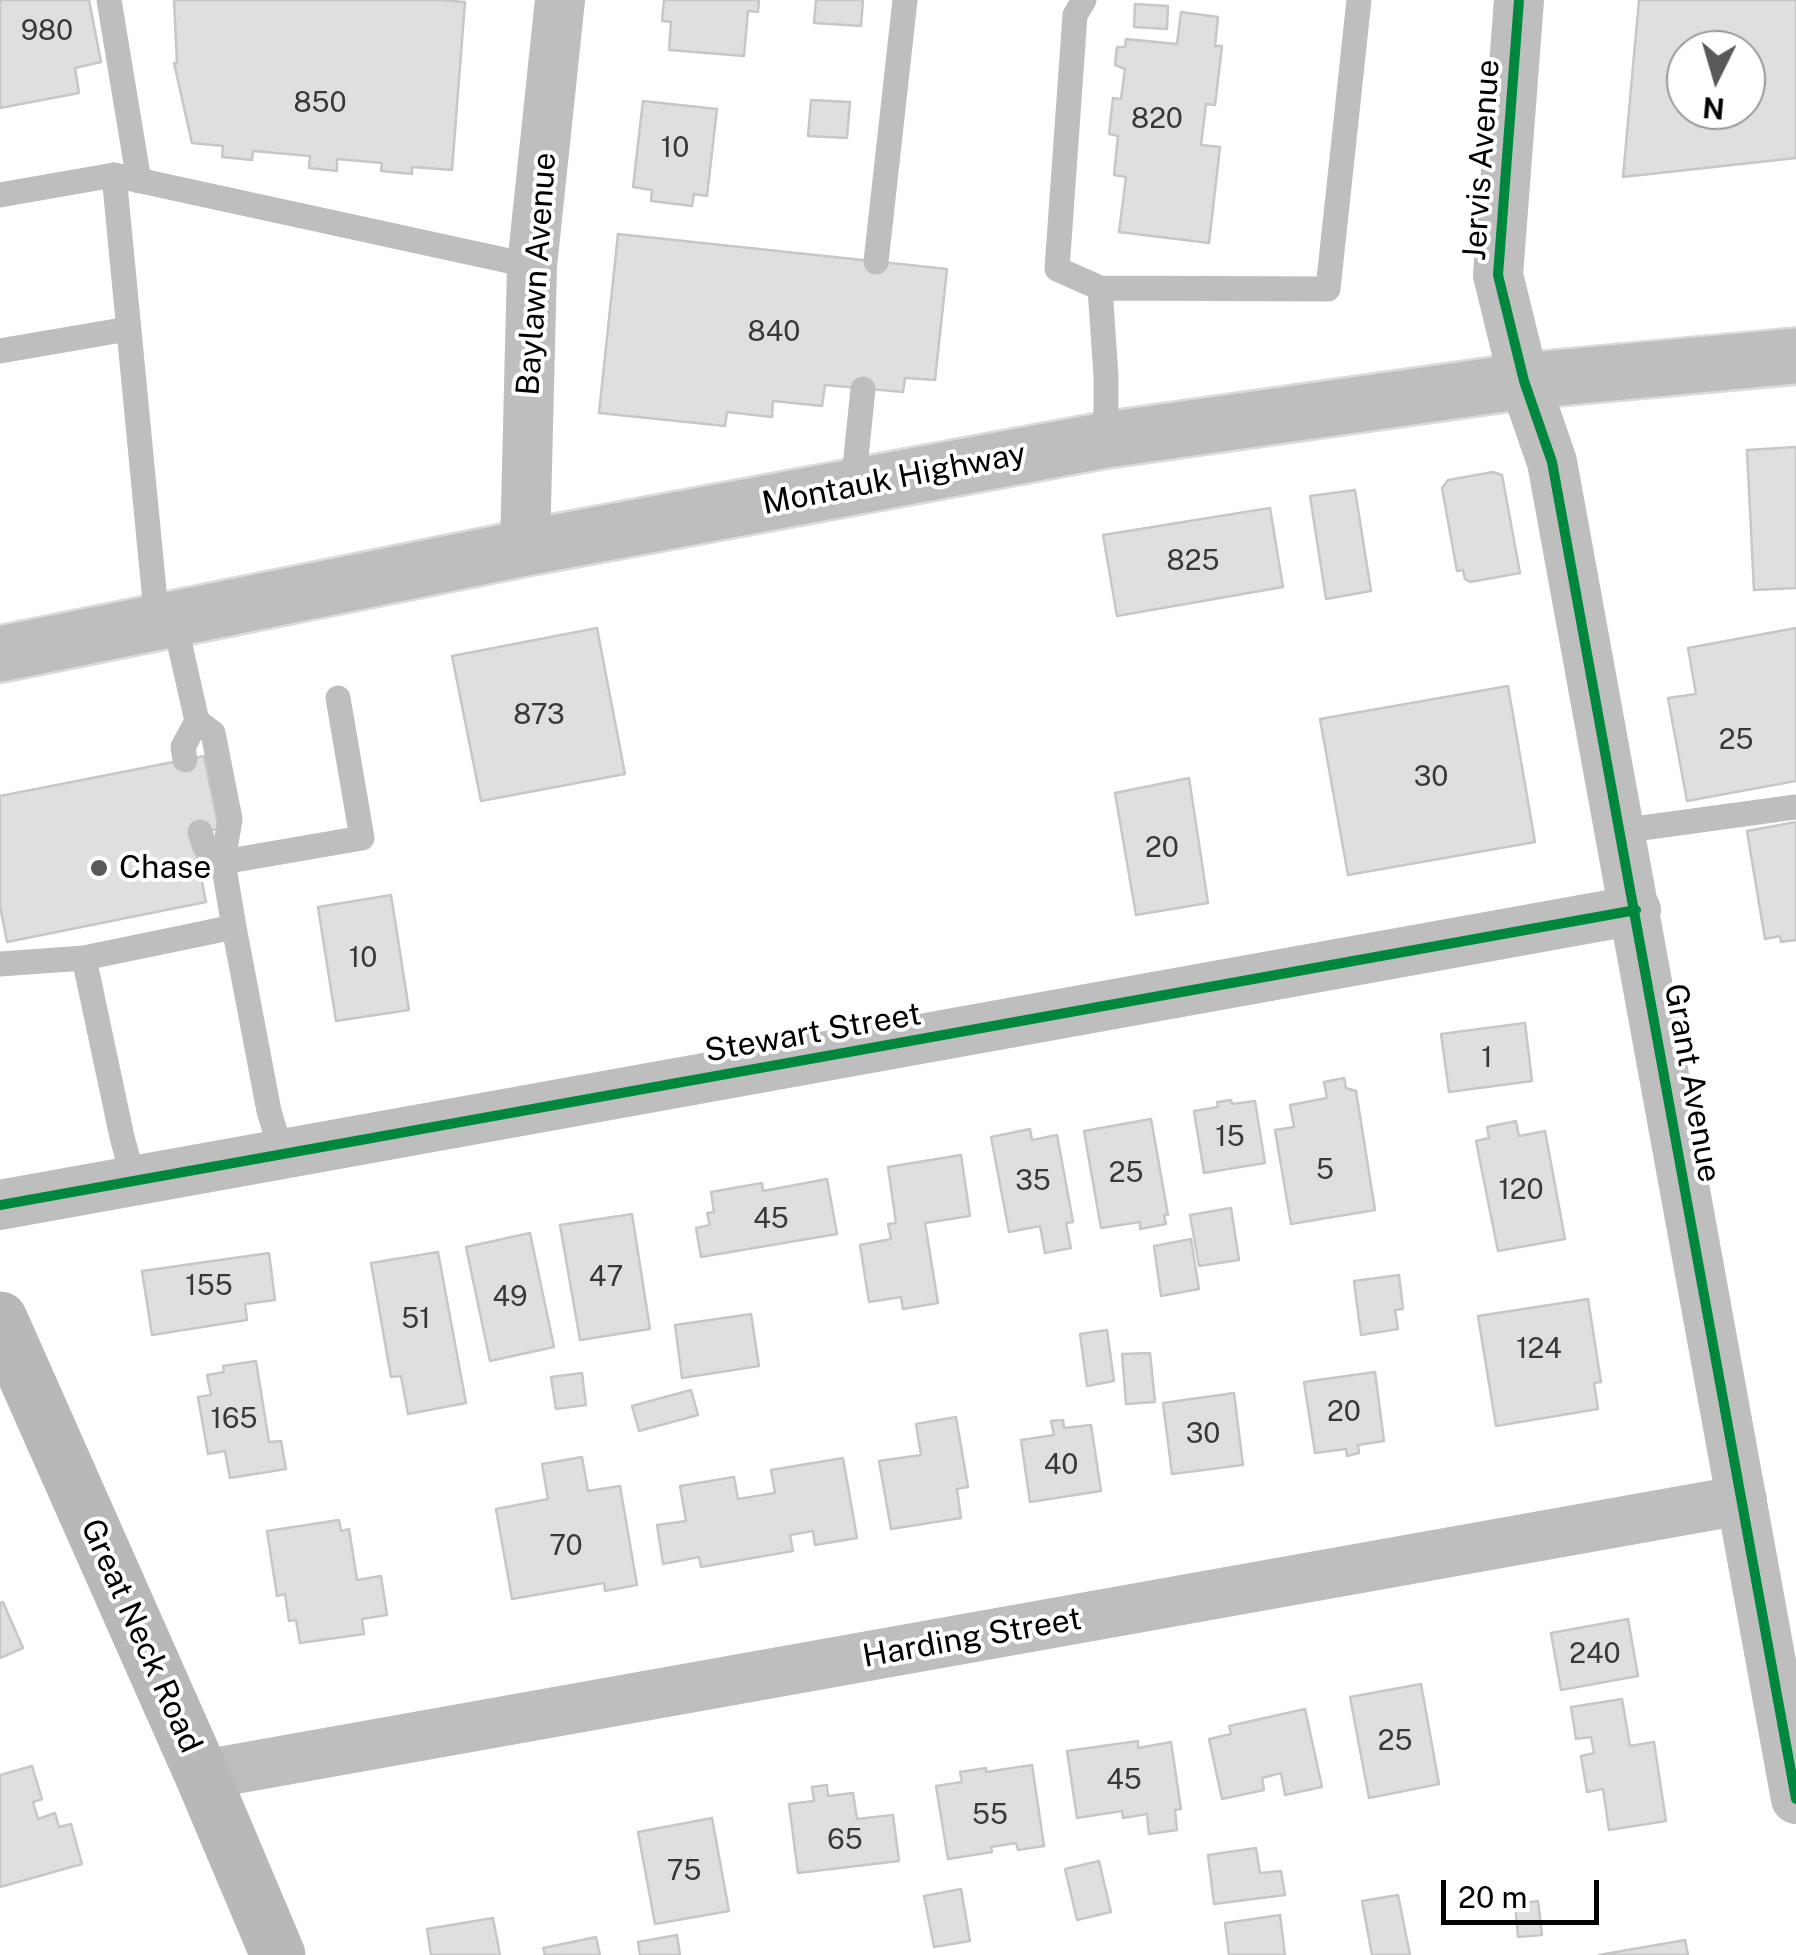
<!DOCTYPE html>
<html>
<head>
<meta charset="utf-8">
<style>
	body { margin:0 }
	#map { position:relative; width:1796px; height:1955px; overflow:hidden; background:#fff; font-family:"Public Sans",sans-serif }
	canvas { display:block }
	.north { position:absolute; left:1666px; top:30px; width:100px; height:100px; box-sizing:border-box; background:#fff; border:2px solid #999; border-radius:50%; rotate:185deg; font-size:28px; font-weight:700; line-height:40px; text-align:center; color:#000 }
	.north::after { content:''; display:block; margin:auto; width:35px; height:45px; background:#595959; clip-path:polygon(50% 0,100% 100%,50% 72%,0 100%) }
	.scale { position:absolute; left:1441px; top:1880px; width:158px; height:45px; box-sizing:border-box; border:5px solid #000; border-top:0; padding-left:12px; font-size:30px; line-height:35px; white-space:nowrap; color:#000; -webkit-text-stroke:8px #fff; paint-order:stroke }
</style>
</head>
<body>
<div id="map">
<canvas width="1796" height="1955"></canvas>
<div class="north">N</div>
<div class="scale">20 m</div>
</div>
<script>
const c = document.querySelector('canvas').getContext('2d');
c.lineJoin = 'round';
function fill(path, color) {
  c.fillStyle = color;
  c.fill(path, 'evenodd');
}
function toPath(rows) {
  const path = new Path2D();
  for (const r of rows) {
    path.moveTo(r[0], r[1]);
    for (let i = 2; i < r.length; i += 2) path.lineTo(r[i], r[i + 1]);
  }
  return path;
}
function stroke(path, color, width, dash) {
  c.strokeStyle = color;
  c.lineWidth = width;
  c.lineCap = dash ? 'butt' : 'round';
  c.setLineDash(dash || []);
  c.stroke(path);
}
function drawText(font, color, halo, rows, align = 'center') {
  c.font = font + ' "Public Sans",sans-serif';
  c.lineWidth = 8;
  c.setLineDash([]);
  c.textBaseline = 'middle';
  c.strokeStyle = halo;
  c.fillStyle = color;
  for (const [text, x, y, turn = 0] of rows) {
    c.save();
    c.translate(x, y);
    c.rotate((+turn || 0) * Math.PI / 180);
    c.textAlign = isNaN(turn) ? turn : align;
    if (halo) c.strokeText(text, 0, 0);
    c.fillText(text, 0, 0);
    c.restore();
  }
}
const building = toPath([
	[0,0,89,0,101,62,75,68,79,93,0,108,0,0],
	[174,0,441,0,465,2,452,170,412,167,412,174,381,171,382,163,337,159,337,171,309,168,310,156,253,151,252,160,222,157,223,146,192,143,174,63,177,63,174,0],
	[664,0,759,0,758,12,748,11,744,56,669,50,671,22,662,21,664,0],
	[816,0,863,0,861,26,814,23,816,0],
	[1639,0,1796,0,1796,158,1623,177,1639,0],
	[1686,50,1746,50,1746,110,1686,110,1686,50],
	[1135,4,1168,6,1167,29,1134,27,1135,4],
	[1181,12,1218,17,1215,46,1222,46,1215,105,1206,104,1201,145,1220,147,1209,243,1119,232,1126,177,1114,175,1118,136,1109,134,1113,98,1121,99,1125,69,1115,65,1117,47,1125,47,1126,39,1177,44,1181,12],
	[811,100,850,102,847,138,808,136,811,100],
	[643,101,717,109,707,196,694,194,692,206,651,201,652,190,633,187,643,101],
	[618,234,947,269,935,380,905,378,903,392,825,385,822,406,773,401,772,417,727,412,725,426,599,413,618,234],
	[1796,447,1796,588,1754,590,1747,450,1796,447],
	[1493,472,1502,475,1520,573,1470,582,1465,579,1463,570,1457,571,1442,488,1448,480,1493,472],
	[1355,490,1371,591,1326,599,1310,496,1355,490],
	[1270,508,1283,587,1117,616,1103,535,1270,508],
	[597,628,625,774,481,801,452,656,597,628],
	[1796,628,1796,781,1687,801,1668,698,1696,694,1688,648,1796,628],
	[1508,686,1535,842,1348,875,1320,719,1508,686],
	[204,756,219,829,192,833,206,902,7,942,0,906,0,796,204,756],
	[1189,778,1208,903,1136,915,1115,793,1189,778],
	[1796,822,1796,940,1781,942,1780,936,1765,939,1747,831,1796,822],
	[391,895,409,1010,336,1021,318,907,391,895],
	[1525,1023,1532,1081,1449,1092,1441,1034,1525,1023],
	[1344,1078,1346,1088,1356,1091,1375,1210,1291,1224,1275,1130,1294,1127,1290,1105,1327,1098,1324,1082,1344,1078],
	[1231,1100,1232,1104,1255,1101,1265,1163,1204,1173,1194,1111,1218,1107,1217,1102,1231,1100],
	[1151,1119,1168,1215,1164,1215,1166,1224,1140,1229,1140,1222,1101,1228,1084,1131,1151,1119],
	[1516,1121,1519,1136,1545,1131,1565,1239,1498,1251,1476,1141,1489,1138,1487,1127,1516,1121],
	[1030,1129,1032,1140,1057,1135,1073,1222,1066,1223,1071,1248,1045,1253,1040,1226,1009,1232,991,1137,1030,1129],
	[961,1155,970,1216,925,1223,938,1303,903,1309,901,1297,869,1302,860,1245,891,1239,888,1224,896,1223,888,1167,961,1155],
	[827,1179,837,1234,701,1257,696,1228,710,1225,707,1213,714,1212,711,1192,762,1183,763,1191,827,1179],
	[1231,1208,1239,1260,1199,1266,1190,1215,1231,1208],
	[632,1214,650,1329,580,1340,560,1225,632,1214],
	[530,1233,554,1347,490,1361,466,1247,530,1233],
	[1191,1239,1199,1289,1161,1296,1154,1246,1191,1239],
	[438,1252,466,1403,408,1414,401,1376,391,1377,371,1263,438,1252],
	[269,1253,275,1300,245,1304,247,1320,152,1335,142,1271,269,1253],
	[1399,1275,1403,1309,1395,1310,1398,1329,1361,1335,1354,1281,1399,1275],
	[1588,1299,1601,1382,1594,1383,1598,1409,1496,1426,1478,1316,1588,1299],
	[751,1314,759,1366,682,1378,675,1325,751,1314],
	[1107,1330,1114,1381,1087,1386,1080,1334,1107,1330],
	[1150,1353,1155,1402,1126,1404,1122,1354,1150,1353],
	[256,1361,269,1442,281,1441,286,1469,230,1478,225,1451,208,1454,198,1397,211,1395,207,1375,224,1372,223,1366,256,1361],
	[1375,1372,1384,1441,1358,1445,1359,1453,1347,1456,1346,1449,1315,1453,1304,1382,1375,1372],
	[582,1373,586,1405,556,1409,551,1377,582,1373],
	[691,1390,698,1415,639,1431,632,1406,691,1390],
	[1234,1393,1243,1465,1172,1474,1163,1403,1234,1393],
	[956,1417,968,1487,957,1489,961,1518,891,1529,879,1461,921,1455,916,1424,956,1417],
	[1063,1420,1064,1428,1091,1425,1101,1491,1030,1502,1021,1440,1054,1435,1051,1421,1063,1420],
	[582,1457,588,1491,620,1486,637,1585,605,1591,604,1583,512,1599,496,1509,548,1499,542,1464,582,1457],
	[843,1458,857,1538,815,1545,813,1531,790,1535,793,1551,701,1567,699,1557,663,1564,657,1525,686,1521,680,1486,734,1477,738,1499,775,1493,771,1470,843,1458],
	[339,1520,341,1531,349,1529,357,1580,381,1576,387,1615,362,1619,364,1634,300,1643,296,1620,289,1621,285,1594,277,1596,267,1531,339,1520],
	[3,1602,23,1648,0,1658,0,1603,3,1602],
	[1628,1619,1638,1676,1561,1690,1551,1633,1628,1619],
	[1421,1684,1439,1784,1369,1798,1350,1697,1421,1684],
	[1622,1699,1630,1746,1654,1742,1666,1821,1609,1830,1603,1789,1587,1792,1581,1756,1594,1753,1591,1737,1576,1739,1571,1707,1622,1699],
	[1305,1709,1322,1787,1285,1795,1281,1773,1262,1778,1264,1790,1222,1799,1209,1739,1231,1734,1229,1726,1305,1709],
	[1138,1741,1138,1748,1171,1742,1181,1809,1175,1810,1177,1830,1149,1834,1147,1814,1123,1818,1122,1811,1077,1818,1067,1751,1138,1741],
	[1032,1765,1044,1846,1018,1850,1016,1843,991,1847,992,1852,948,1859,936,1786,962,1782,960,1772,986,1768,986,1772,1032,1765],
	[32,1766,42,1799,33,1802,38,1819,55,1813,59,1827,71,1824,82,1864,0,1887,0,1775,32,1766],
	[827,1785,828,1796,853,1793,857,1819,893,1815,899,1861,798,1873,789,1804,814,1801,812,1787,827,1785],
	[712,1818,729,1911,655,1924,638,1832,712,1818],
	[1256,1848,1260,1873,1281,1871,1285,1895,1214,1904,1208,1855,1256,1848],
	[1099,1861,1111,1912,1077,1920,1065,1869,1099,1861],
	[961,1889,970,1941,934,1947,924,1896,961,1889],
	[1398,1895,1410,1955,1372,1955,1362,1901,1398,1895],
	[1538,1901,1542,1935,1518,1937,1515,1904,1538,1901],
	[1280,1915,1285,1955,1229,1955,1225,1923,1280,1915],
	[493,1918,500,1955,431,1955,427,1929,493,1918],
	[677,1935,680,1955,640,1955,638,1942,677,1935],
	[596,1937,600,1955,545,1955,543,1948,596,1937],
	[1685,1940,1688,1955,1599,1955,1685,1940]
]);
const service = toPath([
	[109,0,139,181],
	[1084,0,1075,15,1057,269,1100,288,1328,289,1359,0],
	[0,195,114,175],
	[876,262,905,0],
	[1100,288,1106,376,1106,440],
	[0,351,128,329],
	[853,487,863,389],
	[174,619,197,721,213,733,230,819,223,862,234,927],
	[157,622,114,175,532,266],
	[185,760,183,747,197,721],
	[1620,831,1796,807],
	[200,832,204,845,223,862],
	[223,862,362,838,338,698],
	[84,958,122,1137,134,1181],
	[0,964,84,958,234,927,269,1111,282,1155]
]);
const minor = toPath([
	[1519,0,1498,275,1524,381,1552,462,1796,1799],
	[525,548,532,266,560,0],
	[0,1205,1636,910],
	[202,1775,1742,1500]
]);
const secondary = toPath([
	[0,1319,202,1775,278,1955]
]);
const primary = toPath([
	[0,654,525,548,1106,440,1524,381,1796,356]
]);
const cycleway = toPath([
	[1519,0,1498,275,1524,381,1552,462,1796,1799],
	[0,1205,1636,910]
]);
const markers = [
	[99,868,10,"#595959"]
];
const numberNames = [
	["980",47,31],
	["850",320,103],
	["820",1157,119],
	["10",675,148],
	["840",774,332],
	["825",1193,561],
	["873",539,715],
	["25",1736,740],
	["30",1431,777],
	["20",1162,848],
	["10",363,958],
	["1",1487,1058],
	["15",1230,1137],
	["5",1325,1170],
	["25",1126,1173],
	["35",1033,1181],
	["120",1521,1190],
	["45",771,1219],
	["47",606,1277],
	["155",209,1286],
	["49",510,1297],
	["51",416,1319],
	["124",1539,1349],
	["20",1344,1412],
	["165",234,1419],
	["30",1203,1434],
	["40",1061,1465],
	["70",566,1546],
	["240",1595,1654],
	["25",1395,1741],
	["45",1124,1780],
	["55",990,1815],
	["65",845,1840],
	["75",684,1871]
];
const streetNames = [
	["Jervis Avenue",1482,160,-86],
	["Baylawn Avenue",537,274,-86],
	["Montauk Highway",894,479,-11],
	["Stewart Street",813,1033,-10],
	["Grant Avenue",1692,1083,80],
	["Great Neck Road",141,1636,66],
	["Harding Street",972,1638,-10]
];
const poiNames = [
	["Chase",119,868]
];
fill(building, '#dfdfdf');
stroke(building, '#c7c7c7', 2.5);
stroke(primary, '#dbdbdb', 60);
stroke(service, '#bebebe', 25);
stroke(minor, '#bebebe', 50);
stroke(secondary, '#b8b8b8', 55);
stroke(primary, '#bebebe', 55);
stroke(cycleway, '#00873e', 10);
for (const [x, y, r, color] of markers) {
  const dot = new Path2D();
  dot.arc(x, y, r, 0, 2 * Math.PI);
  c.fillStyle = color;
  c.fill(dot);
  stroke(dot, '#fff', 4);
}
drawText('28px', '#383838', null, numberNames);
drawText('32px', '#000', '#fff', streetNames);
drawText('32px', '#000', '#fff', poiNames, 'left');
</script>
</body>
</html>
